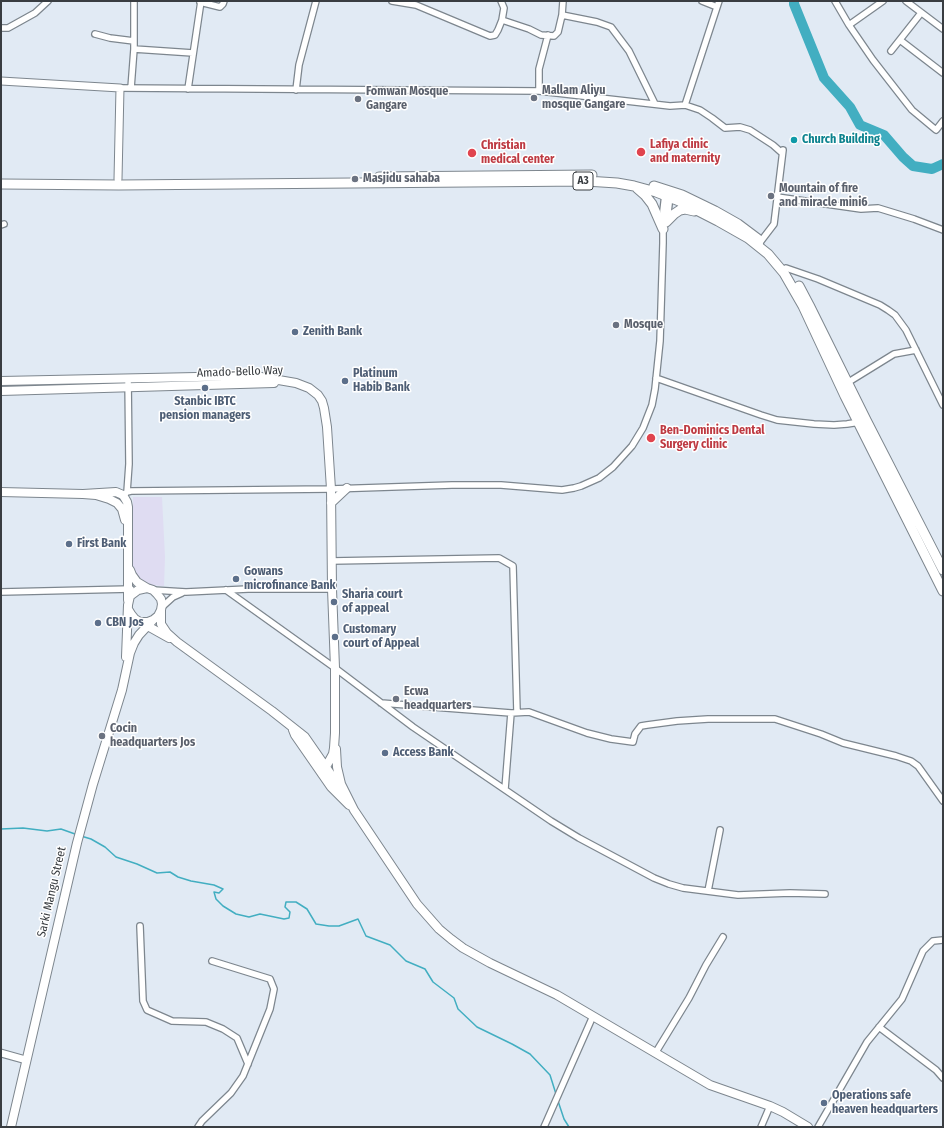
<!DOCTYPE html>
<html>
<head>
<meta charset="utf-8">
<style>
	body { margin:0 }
	#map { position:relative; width:944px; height:1128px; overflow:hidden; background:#e1eaf4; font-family:"Fira Sans Condensed",sans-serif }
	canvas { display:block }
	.frame { position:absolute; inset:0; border:2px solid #393d41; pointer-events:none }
</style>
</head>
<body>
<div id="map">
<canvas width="944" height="1128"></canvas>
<div class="frame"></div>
</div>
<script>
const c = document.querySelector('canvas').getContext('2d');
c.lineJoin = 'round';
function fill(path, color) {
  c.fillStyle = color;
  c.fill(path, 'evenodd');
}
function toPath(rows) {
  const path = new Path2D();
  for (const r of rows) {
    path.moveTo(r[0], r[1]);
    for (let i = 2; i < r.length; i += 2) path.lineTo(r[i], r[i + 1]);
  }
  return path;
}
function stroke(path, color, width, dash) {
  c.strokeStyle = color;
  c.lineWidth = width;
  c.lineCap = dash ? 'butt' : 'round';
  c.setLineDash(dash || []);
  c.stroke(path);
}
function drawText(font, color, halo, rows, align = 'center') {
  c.font = font + ' "Fira Sans Condensed",sans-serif';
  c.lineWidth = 3;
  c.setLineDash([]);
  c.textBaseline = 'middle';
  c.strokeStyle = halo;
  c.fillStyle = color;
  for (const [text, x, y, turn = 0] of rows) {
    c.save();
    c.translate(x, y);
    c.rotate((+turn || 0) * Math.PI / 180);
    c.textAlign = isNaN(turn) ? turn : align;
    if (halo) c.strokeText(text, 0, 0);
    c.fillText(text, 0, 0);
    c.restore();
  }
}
const commercial = toPath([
	[133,497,162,497,165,557,164,586,149,585,140,579,133,568]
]);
const stream = toPath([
	[1,829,23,828,47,831,61,829,75,834],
	[81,836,91,839,105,847,116,857,137,864,157,873,170,872,178,877,191,881,214,885,223,889,219,893,214,892,216,899,223,906,236,914,249,917,260,914,284,919,289,918,290,912,285,907,286,902,296,902,307,909,316,924,329,926,339,926,358,919,366,936,390,945,406,961,425,969,433,982,454,998,458,1009,477,1027,512,1044,530,1054,550,1075,556,1094],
	[558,1101,564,1119,569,1127]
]);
const river = toPath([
	[794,1,794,4,824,78,850,107,860,125,884,135,903,157,913,166,932,169,943,164]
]);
const minor = toPath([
	[392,1,416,5,490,36,495,35,498,30,502,20,504,8,501,1],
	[702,1,717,7],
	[835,1,849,25,873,60,912,110,936,130,943,121],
	[906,1,943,29],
	[200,2,220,7,223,4,224,1],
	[562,15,597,22,611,27,629,51,655,104],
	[502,20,529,29,541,35,554,36,558,32,562,15,563,1],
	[849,25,883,1],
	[1,28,8,28,35,13,48,1],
	[95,34,110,38,134,41],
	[900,40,943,73],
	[134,49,193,53],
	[891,51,921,13],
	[120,88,539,91,670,106,685,105,700,110,712,118,725,128,740,127,750,130,773,145,782,153],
	[131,88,134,49,134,1],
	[188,89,201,1],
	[296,90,299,65,316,1],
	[539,91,539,69,548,35],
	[685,105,719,1],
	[777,197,861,209,878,208,914,219,943,230],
	[667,221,670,196],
	[1,225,4,224],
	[759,246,761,241,774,224,783,150],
	[786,268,818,279,880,305,888,310,895,315,906,330,943,405],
	[656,378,761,415,777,420,814,424,834,425,847,424,860,422],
	[847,383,894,354,916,350],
	[127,492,129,464,128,378],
	[122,496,127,492,131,491,331,489,452,485,501,485,562,490,574,488,581,486,599,478,613,467,632,446,643,428,652,405,655,389,660,341,663,243,663,211,665,194],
	[331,561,499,558,513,566,517,712],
	[153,590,186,592,248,589,332,589],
	[226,590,335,668,413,727,551,821,579,838,654,878,669,884,683,888,738,895,790,893,825,894],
	[1,592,131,589],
	[162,607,173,597,182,593],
	[381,703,511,713,529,712,587,733,611,739,633,742,635,734,641,726,647,725,677,721,708,719,775,719,821,734,843,743,896,756,911,761,918,766,943,801],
	[505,789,511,713],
	[708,891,720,830],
	[140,926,143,1001,147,1010,172,1021,206,1022,223,1029,237,1038,248,1064],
	[879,1027,936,1070,943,1078],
	[656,1052,689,998,706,965,723,937],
	[198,1127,202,1121,231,1093,243,1076,270,1009,274,989,270,979,212,961],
	[544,1127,593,1016],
	[761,1127,770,1106],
	[818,1127,867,1042,902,999,923,951,933,941,943,940]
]);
const tertiary = toPath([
	[1,81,120,88,118,179],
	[1,1053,26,1060]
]);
const primary = toPath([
	[1,381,245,376,261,377,296,383,309,388,318,395,322,401,324,408,327,427,331,489,332,589,335,668,335,733,334,748,333,754,322,774],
	[1,391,274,383],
	[1,492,83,494,96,495,109,499,117,503,122,509,125,520],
	[83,494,116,492,123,495,127,502,128,507,128,600],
	[331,503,347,488],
	[130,570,132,575,137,582,147,588],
	[161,610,161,624,167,633,177,642,272,711,305,737,339,786],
	[144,624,169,638],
	[126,657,128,605,130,596,138,590,147,588,153,590,157,594,161,599,162,604,161,610,158,616,153,620,148,622,140,622,135,619,131,614,128,609],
	[293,730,295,735,331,787,349,805],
	[336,749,337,767,341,784,354,810,417,904,439,929,451,939,463,948,490,963,557,995,710,1085,770,1106,783,1112,808,1127],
	[11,1127,77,843,93,784,122,690,130,653,134,643,139,635,153,620]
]);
const trunk = toPath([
	[379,177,592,175],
	[1,184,119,185,586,181,617,183,634,186,656,192,679,201,718,221,748,238,768,254,784,273,803,306,845,396,943,591],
	[654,186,682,195,715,211,738,224,758,239],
	[637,188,645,195,652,204,663,229],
	[666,222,674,214,680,210,685,209,694,211],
	[799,286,809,305,866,420,943,570]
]);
const markers = [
	[534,98,4,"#6b7280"],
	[358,99,4,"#6b7280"],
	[794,140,4,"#0f9aa8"],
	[641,152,5,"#e0444e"],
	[472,153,5,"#e0444e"],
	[355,179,4,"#6b7280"],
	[771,196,4,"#6b7280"],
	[616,325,4,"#6b7280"],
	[295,332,4,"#5c6f8a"],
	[345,381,4,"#5c6f8a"],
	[205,388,4,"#5c6f8a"],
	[651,438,5,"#e0444e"],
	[69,544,4,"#5c6f8a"],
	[236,579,4,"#5c6f8a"],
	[334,602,4,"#5c6f8a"],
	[98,623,4,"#5c6f8a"],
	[335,637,4,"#5c6f8a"],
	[396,699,4,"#6b7280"],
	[102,736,4,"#6b7280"],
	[385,753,4,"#5c6f8a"],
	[824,1103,4,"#5c6f8a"]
];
const shields = [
	[583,181,20]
];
const shieldNames = [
	["A3",583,181]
];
const worshipNames = [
	["Mallam Aliyu",542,91],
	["mosque Gangare",542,105],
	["Fomwan Mosque",366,92],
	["Gangare",366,106],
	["Masjidu sahaba",363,179],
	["Mountain of fire",779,189],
	["and miracle mini6",779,203],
	["Mosque",624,325],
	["Ecwa",404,692],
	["headquarters",404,706],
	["Cocin",110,729],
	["headquarters Jos",110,743]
];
const cultureNames = [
	["Church Building",802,140]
];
const healthNames = [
	["Lafiya clinic",650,145],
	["and maternity",650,159],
	["Christian",481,146],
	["medical center",481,160],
	["Ben-Dominics Dental",660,431],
	["Surgery clinic",660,445]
];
const serviceNames = [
	["Zenith Bank",303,332],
	["Platinum",353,374],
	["Habib Bank",353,388],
	["Stanbic IBTC",205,402,"center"],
	["pension managers",205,416,"center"],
	["First Bank",77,544],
	["Gowans",244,572],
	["microfinance Bank",244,586],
	["Sharia court",342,595],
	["of appeal",342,609],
	["CBN Jos",106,623],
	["Customary",343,630],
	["court of Appeal",343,644],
	["Access Bank",393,753],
	["Operations safe",832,1096],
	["heaven headquarters",832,1110]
];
const streetNames = [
	["Amado-Bello Way",240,372,-2],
	["Sarki Mangu Street",52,892,-77]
];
fill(commercial, '#dfdcf2');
stroke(stream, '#42aec1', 1.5);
stroke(river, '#42aec1', 10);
stroke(minor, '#7d868e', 8);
stroke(tertiary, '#7d868e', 9);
stroke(primary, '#7d868e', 10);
stroke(trunk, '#7d868e', 11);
stroke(minor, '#fff', 5.5);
stroke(tertiary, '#fff', 7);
stroke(primary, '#fff', 8);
stroke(trunk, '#fff', 9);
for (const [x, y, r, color] of markers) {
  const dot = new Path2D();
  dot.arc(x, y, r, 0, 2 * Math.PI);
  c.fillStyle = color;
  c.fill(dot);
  stroke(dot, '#fff', 1.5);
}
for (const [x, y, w] of shields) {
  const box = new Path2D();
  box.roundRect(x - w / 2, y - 9, w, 18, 3);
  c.fillStyle = '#fff';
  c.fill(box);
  stroke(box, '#393d41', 1);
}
drawText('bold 11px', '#393d41', null, shieldNames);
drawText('bold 12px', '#5b616d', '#fff', worshipNames, 'left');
drawText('bold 12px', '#0d838f', '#fff', cultureNames, 'left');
drawText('bold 12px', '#be3a42', '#fff', healthNames, 'left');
drawText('bold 12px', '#4e5e75', '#fff', serviceNames, 'left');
drawText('12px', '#393d41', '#fff', streetNames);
</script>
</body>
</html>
